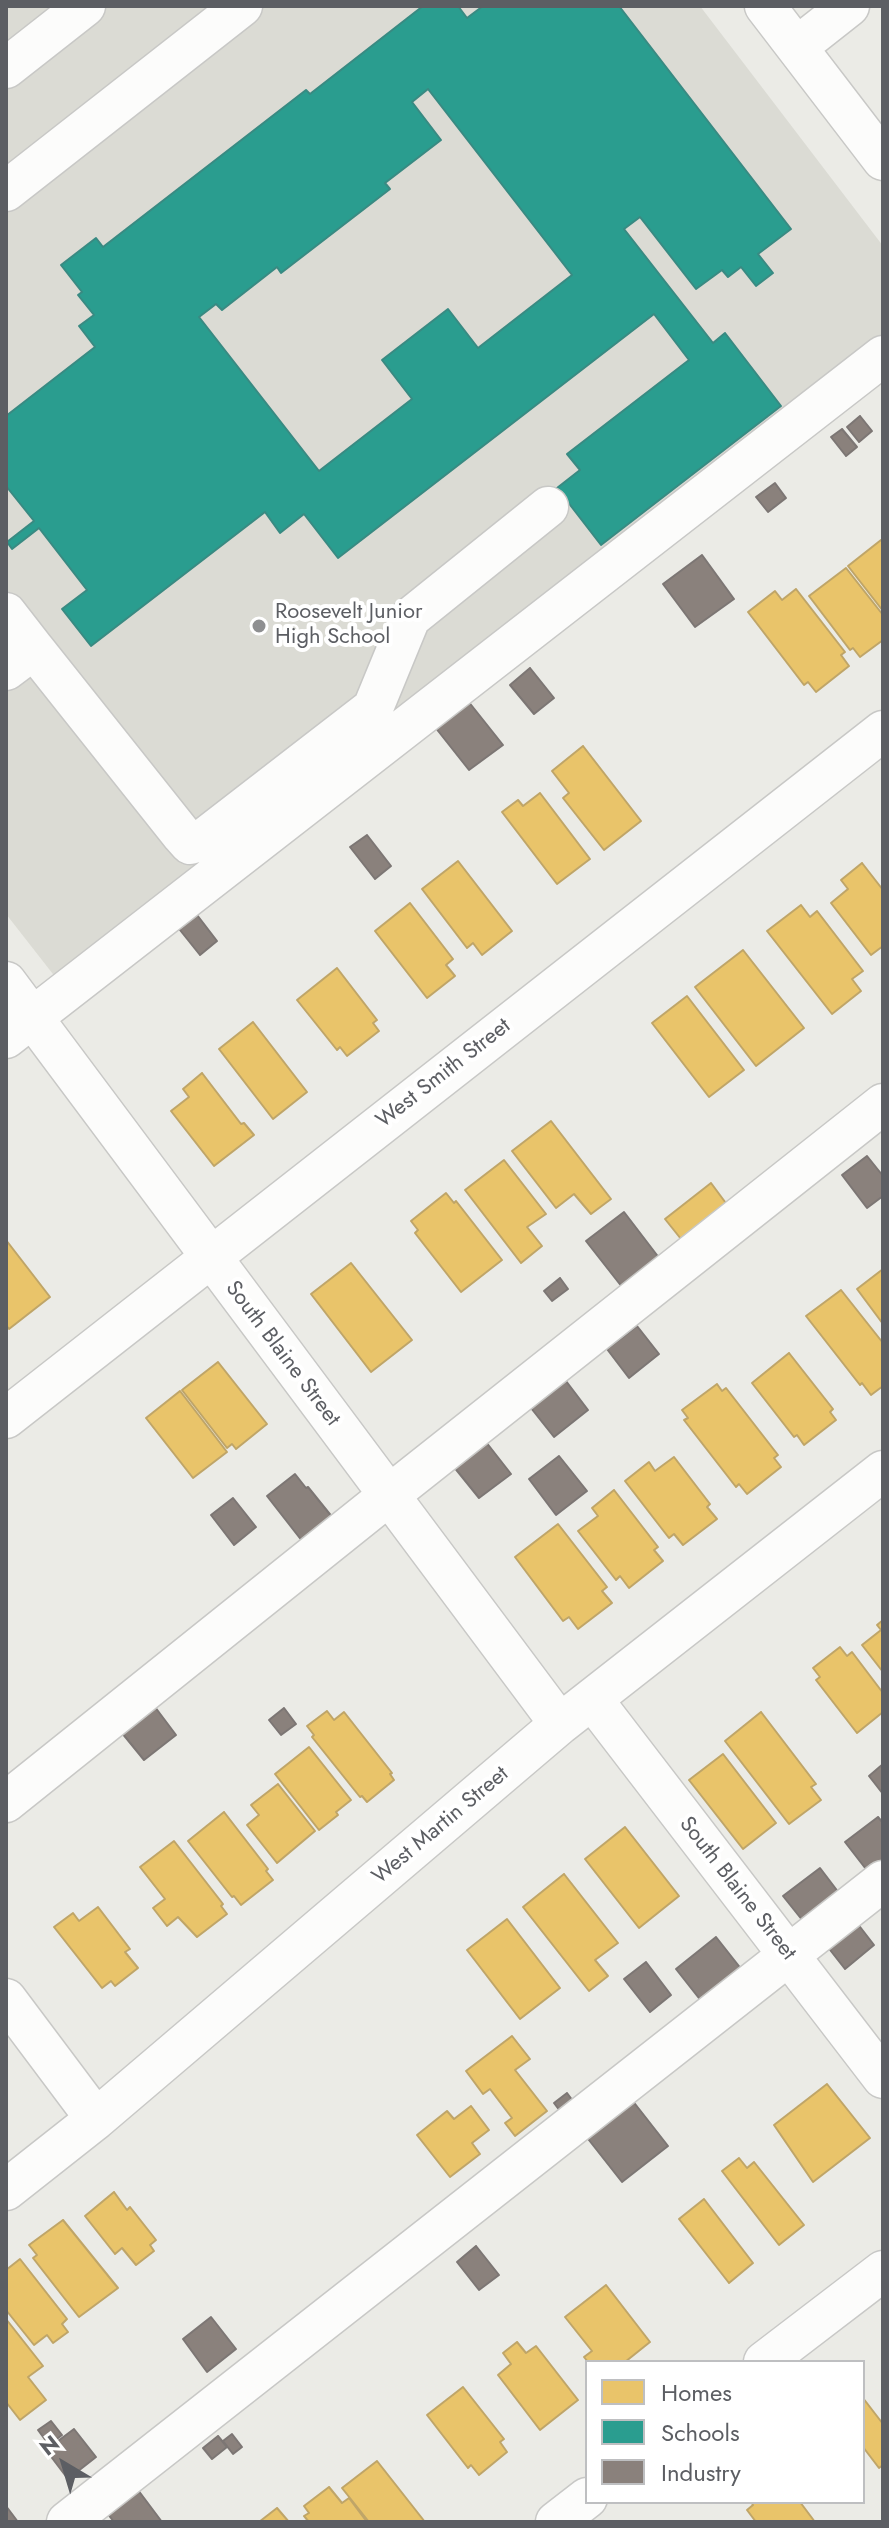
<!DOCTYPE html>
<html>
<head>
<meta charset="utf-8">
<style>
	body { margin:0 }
	#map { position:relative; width:889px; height:2528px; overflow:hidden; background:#ebebe6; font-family:Jost,sans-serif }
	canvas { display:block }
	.frame { position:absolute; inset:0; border:8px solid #5c5e63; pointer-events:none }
	.legend { position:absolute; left:585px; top:2360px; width:280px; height:144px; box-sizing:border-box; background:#fff; border:2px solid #bebfc1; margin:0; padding:10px 14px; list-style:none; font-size:24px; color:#5c5e63 }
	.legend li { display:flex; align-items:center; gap:16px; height:40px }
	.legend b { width:40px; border:2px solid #bebfc1 }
	.north { position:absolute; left:24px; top:2424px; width:80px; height:80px; -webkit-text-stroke:6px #fff; paint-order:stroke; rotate:322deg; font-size:22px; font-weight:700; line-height:32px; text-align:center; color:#5c5e63 }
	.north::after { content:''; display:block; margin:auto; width:28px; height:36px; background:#5c5e63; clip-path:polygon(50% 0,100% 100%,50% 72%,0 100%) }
</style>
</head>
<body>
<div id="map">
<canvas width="889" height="2528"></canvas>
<div class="frame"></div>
<ul class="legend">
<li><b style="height:22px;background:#e9c46a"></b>Homes</li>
<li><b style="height:22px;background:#2a9d8f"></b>Schools</li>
<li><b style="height:22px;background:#8a817c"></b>Industry</li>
</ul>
<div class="north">N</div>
</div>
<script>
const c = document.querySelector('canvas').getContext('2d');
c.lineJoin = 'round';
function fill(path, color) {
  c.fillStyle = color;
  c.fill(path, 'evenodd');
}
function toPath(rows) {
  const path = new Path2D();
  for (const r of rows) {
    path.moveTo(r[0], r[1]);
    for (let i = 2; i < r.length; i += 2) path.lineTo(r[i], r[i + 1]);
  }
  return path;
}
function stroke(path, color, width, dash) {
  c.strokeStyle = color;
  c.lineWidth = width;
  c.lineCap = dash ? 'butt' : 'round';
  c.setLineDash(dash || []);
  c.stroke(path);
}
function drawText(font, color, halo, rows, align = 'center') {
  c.font = font + ' Jost,sans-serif';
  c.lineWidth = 8;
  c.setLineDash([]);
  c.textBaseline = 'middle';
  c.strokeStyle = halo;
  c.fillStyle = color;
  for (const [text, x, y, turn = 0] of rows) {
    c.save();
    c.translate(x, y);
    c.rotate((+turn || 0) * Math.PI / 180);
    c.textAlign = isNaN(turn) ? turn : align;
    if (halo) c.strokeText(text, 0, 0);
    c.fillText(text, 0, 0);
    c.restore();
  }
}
const education = toPath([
	[6,6,700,6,883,246,883,338,56,978,6,914]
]);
const homes = toPath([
	[881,540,883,543,883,611,848,566,881,540],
	[846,568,883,615,883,640,860,657,853,648,850,650,809,596,846,568],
	[796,589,845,652,841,655,849,666,816,692,808,682,804,685,748,612,775,591,782,600,796,589],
	[583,746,641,821,604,850,563,798,569,793,552,771,583,746],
	[540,793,590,859,557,884,502,812,518,800,523,806,540,793],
	[458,861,512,931,482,955,473,943,467,948,422,889,458,861],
	[862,863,883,890,883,946,871,955,831,903,848,889,841,880,862,863],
	[410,903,453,959,446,965,455,976,427,998,375,931,410,903],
	[801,905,810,917,817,911,863,971,852,979,861,991,832,1014,767,931,801,905],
	[743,950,804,1028,756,1066,695,987,743,950],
	[337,968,377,1020,373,1023,379,1031,347,1056,340,1047,337,1050,297,1000,337,968],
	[687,996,744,1070,709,1097,652,1023,687,996],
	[253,1022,307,1092,273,1119,219,1049,253,1022],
	[202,1073,241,1124,244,1123,254,1135,214,1166,171,1111,189,1097,183,1089,202,1073],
	[551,1121,611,1199,591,1214,574,1194,556,1208,512,1151,551,1121],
	[504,1160,546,1214,527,1227,542,1246,521,1263,465,1190,504,1160],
	[711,1183,734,1214,689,1249,665,1219,711,1183],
	[446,1193,454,1203,456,1201,502,1260,461,1292,415,1233,418,1230,411,1221,446,1193],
	[6,1240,50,1297,9,1329,6,1325,6,1240],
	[351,1263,412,1340,371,1372,311,1294,351,1263],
	[883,1269,883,1324,857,1289,883,1269],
	[841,1290,883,1343,883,1386,871,1395,862,1383,860,1385,806,1316,841,1290],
	[789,1353,833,1409,830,1412,836,1420,804,1445,797,1435,794,1437,752,1383,789,1353],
	[218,1362,267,1424,236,1449,232,1444,227,1448,182,1390,218,1362],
	[717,1384,722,1391,726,1388,778,1455,774,1458,781,1467,747,1494,739,1484,736,1487,684,1420,688,1418,682,1410,717,1384],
	[180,1391,227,1452,193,1478,146,1418,180,1391],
	[674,1457,710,1504,707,1507,717,1519,683,1545,674,1534,669,1538,625,1481,649,1462,655,1471,674,1457],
	[614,1490,658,1547,654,1550,663,1561,629,1588,620,1576,616,1580,578,1531,598,1516,592,1508,614,1490],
	[558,1524,607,1587,602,1591,612,1603,578,1629,569,1617,563,1621,515,1557,558,1524],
	[883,1620,883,1672,862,1645,881,1630,877,1625,883,1620],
	[840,1647,847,1656,852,1652,883,1693,883,1712,857,1733,816,1680,820,1677,813,1668,840,1647],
	[327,1711,334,1720,344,1712,392,1773,390,1774,394,1780,367,1802,362,1796,360,1797,312,1737,314,1735,307,1726,327,1711],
	[761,1712,816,1784,811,1787,821,1800,789,1824,725,1741,761,1712],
	[309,1747,351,1800,336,1812,338,1815,319,1830,275,1774,309,1747],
	[723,1754,776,1823,743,1849,689,1780,723,1754],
	[278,1784,315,1831,277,1863,247,1825,259,1815,251,1805,278,1784],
	[224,1812,268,1869,266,1871,273,1880,241,1905,234,1896,232,1897,188,1841,224,1812],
	[625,1827,679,1896,639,1928,585,1859,625,1827],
	[174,1841,223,1904,221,1906,227,1914,197,1937,178,1917,167,1926,153,1908,165,1899,140,1867,174,1841],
	[564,1874,618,1943,595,1960,608,1976,589,1991,523,1907,564,1874],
	[98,1907,130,1949,125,1952,138,1968,115,1986,111,1981,102,1988,54,1927,73,1913,79,1921,98,1907],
	[507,1919,560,1988,520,2019,467,1950,507,1919],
	[512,2036,530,2059,515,2070,547,2111,515,2136,505,2123,512,2118,490,2089,483,2094,466,2071,512,2036],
	[827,2084,870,2138,813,2182,774,2125,827,2084],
	[471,2106,489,2130,472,2143,480,2154,450,2177,417,2135,447,2111,454,2119,471,2106],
	[739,2158,747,2168,754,2162,804,2225,779,2245,722,2171,739,2158],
	[114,2192,127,2210,130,2207,156,2240,150,2245,154,2251,136,2265,122,2248,115,2254,85,2216,114,2192],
	[704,2199,753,2263,729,2283,679,2219,704,2199],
	[63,2220,118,2288,79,2317,33,2258,37,2255,29,2245,63,2220],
	[20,2259,67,2319,62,2324,68,2332,53,2343,47,2335,34,2345,6,2310,6,2270,20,2259],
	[606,2285,650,2342,625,2362,588,2362,584,2357,592,2351,565,2317,606,2285],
	[6,2319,43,2366,28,2377,46,2400,20,2420,6,2402,6,2319],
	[517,2342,526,2353,536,2346,578,2400,540,2430,498,2375,511,2364,503,2353,517,2342],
	[463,2387,504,2439,500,2442,507,2452,479,2475,471,2465,468,2468,427,2415,463,2387],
	[863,2398,883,2424,883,2465,879,2468,863,2447,863,2398],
	[377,2461,425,2522,369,2522,342,2488,377,2461],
	[329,2487,342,2503,349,2498,367,2522,309,2522,304,2516,309,2513,304,2506,329,2487],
	[751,2502,800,2502,815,2522,756,2522,747,2510,753,2505,751,2502],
	[277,2508,289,2522,259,2522,277,2508]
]);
const schools = toPath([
	[423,6,458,6,467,18,483,6,619,6,791,229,758,254,773,273,756,286,741,267,728,277,722,270,696,289,640,217,624,229,713,343,725,333,781,406,601,545,557,488,580,470,567,454,689,360,654,314,338,558,304,514,280,533,265,512,91,646,62,609,87,590,39,528,12,549,7,542,34,521,6,486,6,416,95,347,79,326,94,315,78,295,82,292,61,265,96,238,103,247,306,90,310,94,423,6],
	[428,89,572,275,478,348,448,309,382,360,412,399,319,471,199,317,216,304,222,310,277,267,281,273,390,189,385,183,441,140,412,102,428,89]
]);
const industry = toPath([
	[860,416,872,431,859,442,847,427,860,416],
	[842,429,857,447,846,456,831,437,842,429],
	[775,483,786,498,768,512,756,497,775,483],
	[702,555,734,599,695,627,663,584,702,555],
	[530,668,554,698,534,714,510,685,530,668],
	[468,701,503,745,469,770,435,727,468,701],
	[367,835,391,866,375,879,350,847,367,835],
	[194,911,217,941,200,955,176,925,194,911],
	[867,1156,883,1176,883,1196,867,1208,842,1175,867,1156],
	[624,1212,663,1263,626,1292,586,1241,624,1212],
	[560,1278,568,1289,552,1301,544,1291,560,1278],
	[637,1326,659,1354,629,1378,607,1349,637,1326],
	[566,1381,588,1410,554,1437,531,1408,566,1381],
	[486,1442,511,1474,479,1498,454,1467,486,1442],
	[559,1456,587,1491,556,1515,529,1479,559,1456],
	[295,1474,306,1488,308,1487,337,1523,306,1546,267,1496,295,1474],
	[233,1498,256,1527,234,1545,211,1515,233,1498],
	[155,1707,176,1735,144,1760,122,1733,155,1707],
	[284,1708,296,1724,281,1735,269,1720,284,1708],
	[883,1764,883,1794,869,1776,883,1764],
	[878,1817,883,1823,883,1863,869,1873,845,1842,878,1817],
	[820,1868,839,1893,803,1921,783,1896,820,1868],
	[857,1923,874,1945,845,1969,827,1946,857,1923],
	[716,1937,742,1970,702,2002,676,1969,716,1937],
	[646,1962,671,1995,650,2012,624,1979,646,1962],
	[567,2093,573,2101,560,2111,554,2103,567,2093],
	[632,2100,668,2146,622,2182,585,2135,632,2100],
	[476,2246,499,2275,479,2290,457,2262,476,2246],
	[211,2317,236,2349,207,2372,183,2339,211,2317],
	[51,2421,62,2435,49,2445,38,2430,51,2421],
	[74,2429,96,2457,68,2479,46,2450,74,2429],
	[232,2434,242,2447,233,2454,223,2441,232,2434],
	[218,2436,227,2447,212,2459,203,2448,218,2436],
	[135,2486,162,2522,114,2522,104,2509,135,2486],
	[6,2506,18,2522,6,2522,6,2506]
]);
const minor = toPath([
	[765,6,883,160],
	[797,47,849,6],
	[6,68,85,6],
	[6,191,242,6],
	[6,613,34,649,6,670],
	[34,649,182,835,190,844,201,841,373,708,410,618,548,507],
	[6,982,560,1724],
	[6,1038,883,356],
	[6,1418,883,731],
	[592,1699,883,2078],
	[6,1802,388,1496,883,1104],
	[6,1999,96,2119],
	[6,2190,96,2119,560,1724,883,1471],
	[764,2362,883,2271],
	[67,2522,883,1881],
	[556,2522,587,2498]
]);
const markers = [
	[259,626,8,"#8e8f91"]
];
const poiNames = [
	["Roosevelt Junior",275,613],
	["High School",275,638]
];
const streetNames = [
	["West Smith Street",444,1074,-38],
	["South Blaine Street",282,1354,53],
	["West Martin Street",441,1826,-40],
	["South Blaine Street",737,1889,52]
];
fill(education, '#dbdbd4');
fill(homes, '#e9c46a');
stroke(homes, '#bfa568', 2);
fill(schools, '#2a9d8f');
stroke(schools, '#398a82', 2);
fill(industry, '#8a817c');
stroke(industry, '#7c7674', 2);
stroke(minor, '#c8c8c6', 43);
stroke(minor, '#fcfcfb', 40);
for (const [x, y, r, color] of markers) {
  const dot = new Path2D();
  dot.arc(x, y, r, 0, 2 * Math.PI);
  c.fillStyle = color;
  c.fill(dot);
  stroke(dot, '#fff', 3);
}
drawText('22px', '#5c5e63', '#fff', poiNames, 'left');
drawText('22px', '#5c5e63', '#fff', streetNames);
</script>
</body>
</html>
